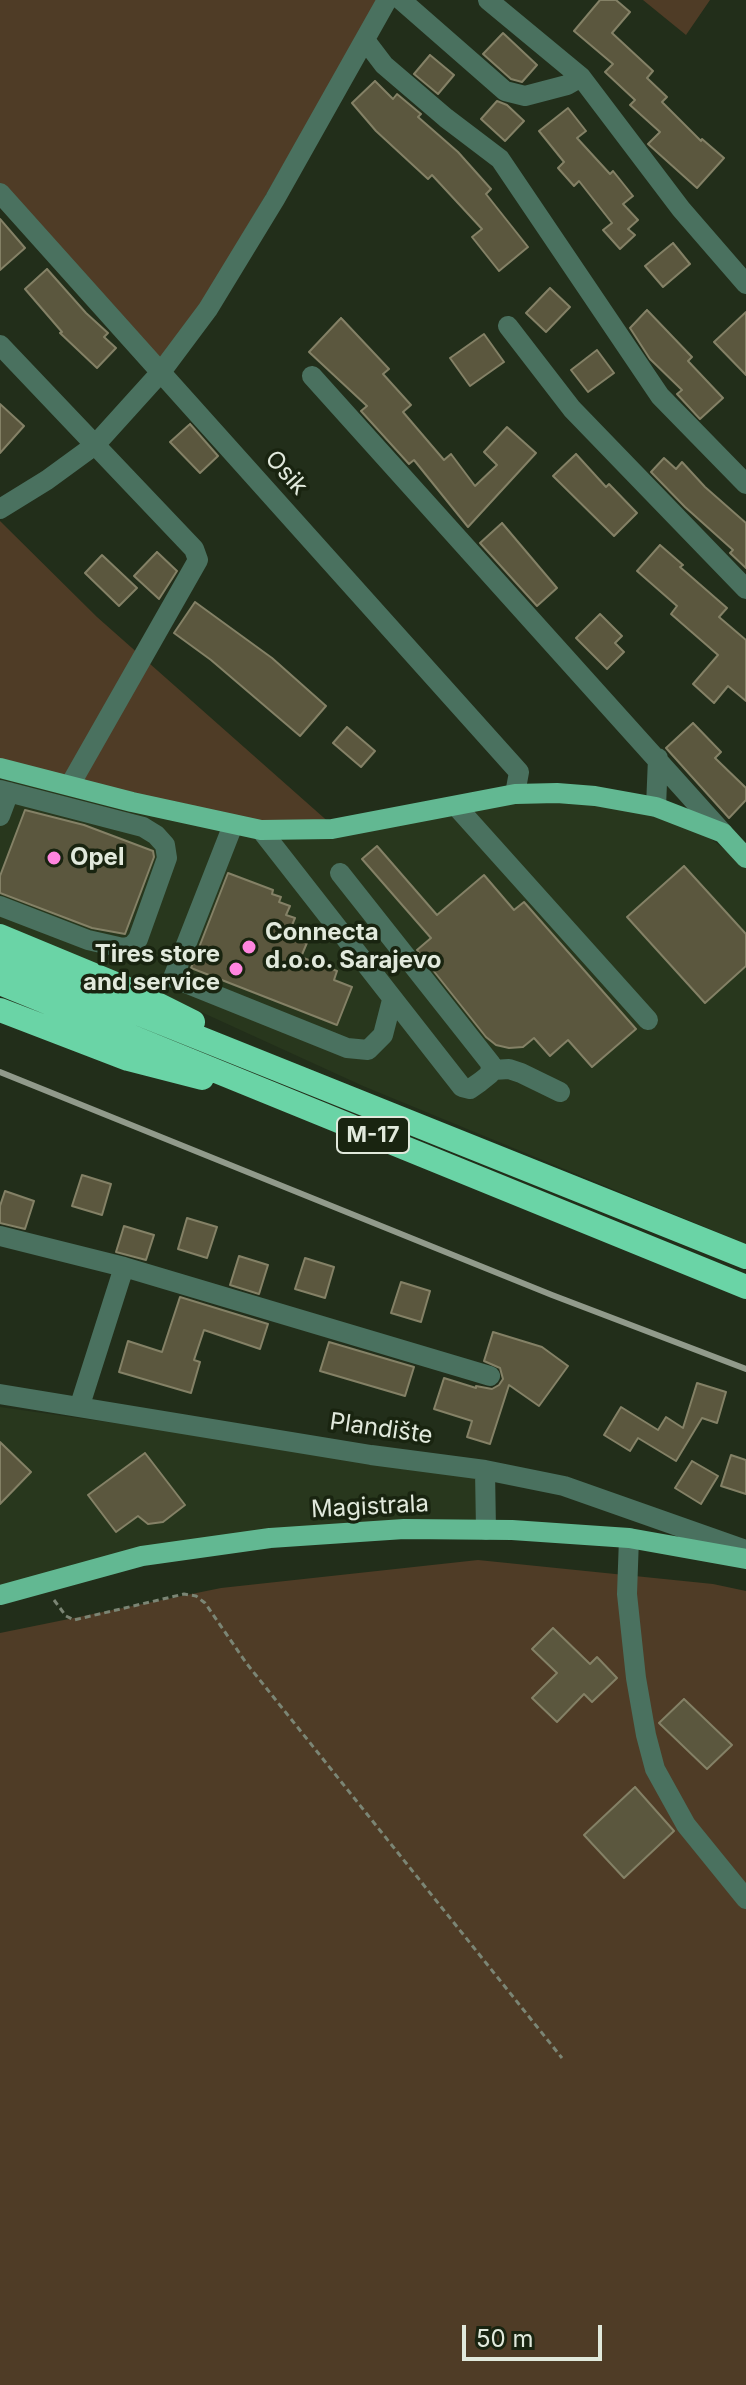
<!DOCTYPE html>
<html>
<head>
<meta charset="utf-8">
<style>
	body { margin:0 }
	#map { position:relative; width:746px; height:2385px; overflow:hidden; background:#222e1a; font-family:Inter,sans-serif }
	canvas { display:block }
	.scale { position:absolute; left:462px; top:2325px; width:140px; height:36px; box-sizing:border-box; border:4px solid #e1e9dc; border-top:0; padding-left:10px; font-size:24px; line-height:28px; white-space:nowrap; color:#e1e9dc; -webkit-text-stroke:6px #192410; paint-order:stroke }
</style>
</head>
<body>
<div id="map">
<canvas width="746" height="2385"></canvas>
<div class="scale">50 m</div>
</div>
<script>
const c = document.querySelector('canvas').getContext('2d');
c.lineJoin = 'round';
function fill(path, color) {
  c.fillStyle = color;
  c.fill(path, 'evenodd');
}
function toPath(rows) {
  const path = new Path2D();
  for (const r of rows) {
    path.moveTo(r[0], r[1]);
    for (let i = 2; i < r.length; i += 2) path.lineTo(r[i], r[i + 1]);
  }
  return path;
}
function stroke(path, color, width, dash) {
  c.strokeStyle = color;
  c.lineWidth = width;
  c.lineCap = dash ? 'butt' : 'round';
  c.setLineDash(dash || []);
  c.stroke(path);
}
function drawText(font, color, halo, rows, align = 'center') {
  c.font = font + ' Inter,sans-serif';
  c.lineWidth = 7;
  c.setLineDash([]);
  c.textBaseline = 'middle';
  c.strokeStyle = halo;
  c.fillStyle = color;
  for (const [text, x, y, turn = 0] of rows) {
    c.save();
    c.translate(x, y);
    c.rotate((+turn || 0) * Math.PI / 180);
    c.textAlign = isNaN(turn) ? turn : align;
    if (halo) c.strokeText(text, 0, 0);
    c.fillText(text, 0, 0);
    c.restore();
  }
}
const built = toPath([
	[0,778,297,831,544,795,636,805,698,829,746,866,746,1244,363,1086,142,985,0,926],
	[0,1407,314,1451,480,1478,485,1540,404,1529,142,1556,0,1596]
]);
const green = toPath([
	[0,0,380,0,165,367,0,188],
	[643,0,710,0,686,35],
	[0,521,97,617,332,825,297,831,0,770],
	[478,1560,713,1584,746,1591,746,2385,0,2385,0,1633,221,1588]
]);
const building = toPath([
	[600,0,616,0,630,12,612,33,653,71,647,78,667,97,662,102,701,141,702,139,724,158,697,188,648,144,660,132,630,105,635,100,605,72,613,64,574,31,600,0],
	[503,33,537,65,522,82,511,79,483,54,503,33],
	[430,55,454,75,438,94,414,74,430,55],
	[375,81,393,99,397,94,421,114,418,117,458,152,491,189,486,194,528,247,499,271,472,237,482,229,432,175,428,179,376,131,352,103,375,81],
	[497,101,507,105,524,121,505,141,481,119,497,101],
	[568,108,586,131,577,138,610,174,613,171,633,196,623,204,638,220,628,229,635,235,620,249,603,230,612,223,579,181,574,186,558,168,564,162,539,131,568,108],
	[0,219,25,248,0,270,0,219],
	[673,243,690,264,663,287,645,266,673,243],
	[47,269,86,313,108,333,104,337,116,348,97,368,60,333,62,332,25,289,47,269],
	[550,288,570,307,546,332,526,313,550,288],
	[647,310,692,357,688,361,723,398,700,419,677,394,682,390,650,359,630,328,647,310],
	[746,312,746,375,714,342,746,312],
	[341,318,389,369,383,374,411,405,403,412,444,460,451,454,475,486,497,465,484,452,507,427,536,453,468,527,414,460,409,464,361,411,367,406,309,352,341,318],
	[484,334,504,362,470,386,450,358,484,334],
	[597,350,614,373,588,392,571,370,597,350],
	[0,404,24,426,0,453,0,404],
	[190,424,218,456,200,473,170,442,190,424],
	[576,454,606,487,609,484,637,513,614,536,553,476,576,454],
	[664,458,676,469,682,462,705,487,746,523,746,568,730,553,733,550,685,507,651,472,664,458],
	[502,523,557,588,537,606,480,543,502,523],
	[660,545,683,565,680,567,727,608,719,617,746,640,746,701,728,686,714,703,693,684,718,655,671,614,677,606,637,571,660,545],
	[157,552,177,571,159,599,134,576,157,552],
	[102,555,137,588,119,606,85,573,102,555],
	[195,602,272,658,326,706,300,736,211,660,174,633,195,602],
	[600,614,622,636,615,643,624,652,607,669,576,638,600,614],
	[693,723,721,752,715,758,746,788,746,800,729,818,666,748,693,723],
	[347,727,375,751,361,767,333,743,347,727],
	[25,810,84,825,153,851,154,857,125,934,92,928,0,893,0,876,25,810],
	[377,846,437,915,484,875,514,910,524,902,636,1029,592,1067,568,1040,550,1056,534,1038,523,1047,509,1048,496,1045,486,1037,417,950,431,938,362,859,377,846],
	[684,866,746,934,746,966,705,1003,627,917,684,866],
	[228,873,273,890,272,894,281,897,279,902,290,906,286,915,295,918,290,930,309,938,301,957,337,971,334,980,352,987,337,1025,191,968,228,873],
	[82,1175,111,1184,102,1215,72,1206,82,1175],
	[5,1191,34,1201,25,1229,0,1223,0,1206,5,1191],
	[187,1218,217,1227,207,1258,178,1249,187,1218],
	[124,1226,154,1235,146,1260,116,1252,124,1226],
	[239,1256,268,1265,259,1294,230,1285,239,1256],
	[305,1258,334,1267,325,1298,295,1289,305,1258],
	[401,1282,430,1291,421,1322,391,1313,401,1282],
	[180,1297,268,1324,260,1349,204,1330,194,1360,200,1362,191,1393,119,1372,128,1341,162,1352,180,1297],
	[493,1332,542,1347,568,1366,539,1406,509,1385,490,1444,467,1437,472,1421,434,1409,444,1378,476,1388,476,1386,492,1389,499,1385,503,1379,500,1368,484,1361,493,1332],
	[329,1342,414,1367,405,1396,320,1371,329,1342],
	[697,1383,726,1392,717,1423,702,1418,676,1461,638,1438,630,1451,604,1435,621,1407,658,1430,666,1417,683,1428,697,1383],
	[0,1442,31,1472,0,1504,0,1442],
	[145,1453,185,1505,163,1522,148,1524,138,1516,116,1532,88,1495,145,1453],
	[731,1455,746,1460,746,1494,721,1486,731,1455],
	[692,1461,718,1476,701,1504,675,1488,692,1461],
	[553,1628,590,1664,597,1657,617,1678,592,1702,584,1694,557,1722,532,1698,557,1673,532,1649,553,1628],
	[684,1699,732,1745,707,1769,659,1723,684,1699],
	[635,1787,674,1831,624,1878,584,1835,635,1787]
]);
const path = toPath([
	[54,1600,66,1616,74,1620,184,1594,196,1596,205,1603,247,1664,562,2058]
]);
const minor = toPath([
	[401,0,505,91,525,96,567,85,581,77],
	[488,0,581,77,681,209,746,284],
	[365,40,384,65,446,118,500,159,660,396,746,484],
	[0,193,519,772,515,794],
	[508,326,572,409,746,589],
	[0,345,194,549,198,560,70,785],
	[312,376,723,833],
	[0,509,47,480,95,445,161,372,208,309,275,199,387,0],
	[0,790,143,827,156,835,165,845,167,858,138,939,132,946,123,948,88,940,0,906],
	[456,806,648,1020],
	[656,807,658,758],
	[0,816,9,792],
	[233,825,173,978,347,1048,368,1050,383,1035,392,1000],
	[261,830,462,1087,470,1089,480,1082,490,1074,491,1064,340,873],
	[493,1070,509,1069,521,1073,560,1092],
	[0,1236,124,1267,490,1376],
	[0,1394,371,1455,485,1470,564,1486,746,1550],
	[80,1405,124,1267],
	[485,1470,486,1530],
	[629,1538,627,1594,636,1678,646,1735,655,1769,686,1825,746,1899]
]);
const major = toPath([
	[0,768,132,802,261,830,332,829,515,794,557,793,595,796,656,807,723,833,746,858],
	[0,1595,142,1556,270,1538,404,1529,512,1530,629,1538,746,1559]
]);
const highway = toPath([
	[0,936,123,987,193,1022],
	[0,958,746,1257],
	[0,983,746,1287],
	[0,1010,128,1059,202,1078]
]);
const rail = toPath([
	[0,1072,552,1295,746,1369]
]);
const markers = [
	[54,858,8,"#ff85df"],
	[249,947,8,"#ff85df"],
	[236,969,8,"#ff85df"]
];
const shields = [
	[373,1135,72]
];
const shieldNames = [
	["M-17",373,1135]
];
const streetNames = [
	["Osik",286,473,48],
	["Plandište",381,1429,8],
	["Magistrala",370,1507,-3]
];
const poiNames = [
	["Opel",70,858],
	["Connecta",265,933],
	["d.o.o. Sarajevo",265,961],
	["Tires store",220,955,"right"],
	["and service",220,983,"right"]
];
fill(built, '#28371d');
fill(green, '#4f3c26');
fill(building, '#5b573e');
stroke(building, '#848166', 2);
stroke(path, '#7b8574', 3, [6, 4]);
stroke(minor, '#4a715f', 20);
stroke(major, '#62b892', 20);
stroke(highway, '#6ad4a6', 24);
stroke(rail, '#919a8b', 6);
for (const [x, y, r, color] of markers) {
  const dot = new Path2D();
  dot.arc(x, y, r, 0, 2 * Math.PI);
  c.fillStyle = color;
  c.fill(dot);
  stroke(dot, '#192410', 3);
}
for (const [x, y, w] of shields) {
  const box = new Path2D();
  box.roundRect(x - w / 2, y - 18, w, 36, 6);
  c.fillStyle = '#192410';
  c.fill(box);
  stroke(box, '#e1e9dc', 2);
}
drawText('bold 22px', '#e1e9dc', null, shieldNames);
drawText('24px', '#e1e9dc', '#192410', streetNames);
drawText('bold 24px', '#e1e9dc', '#192410', poiNames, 'left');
</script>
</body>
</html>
